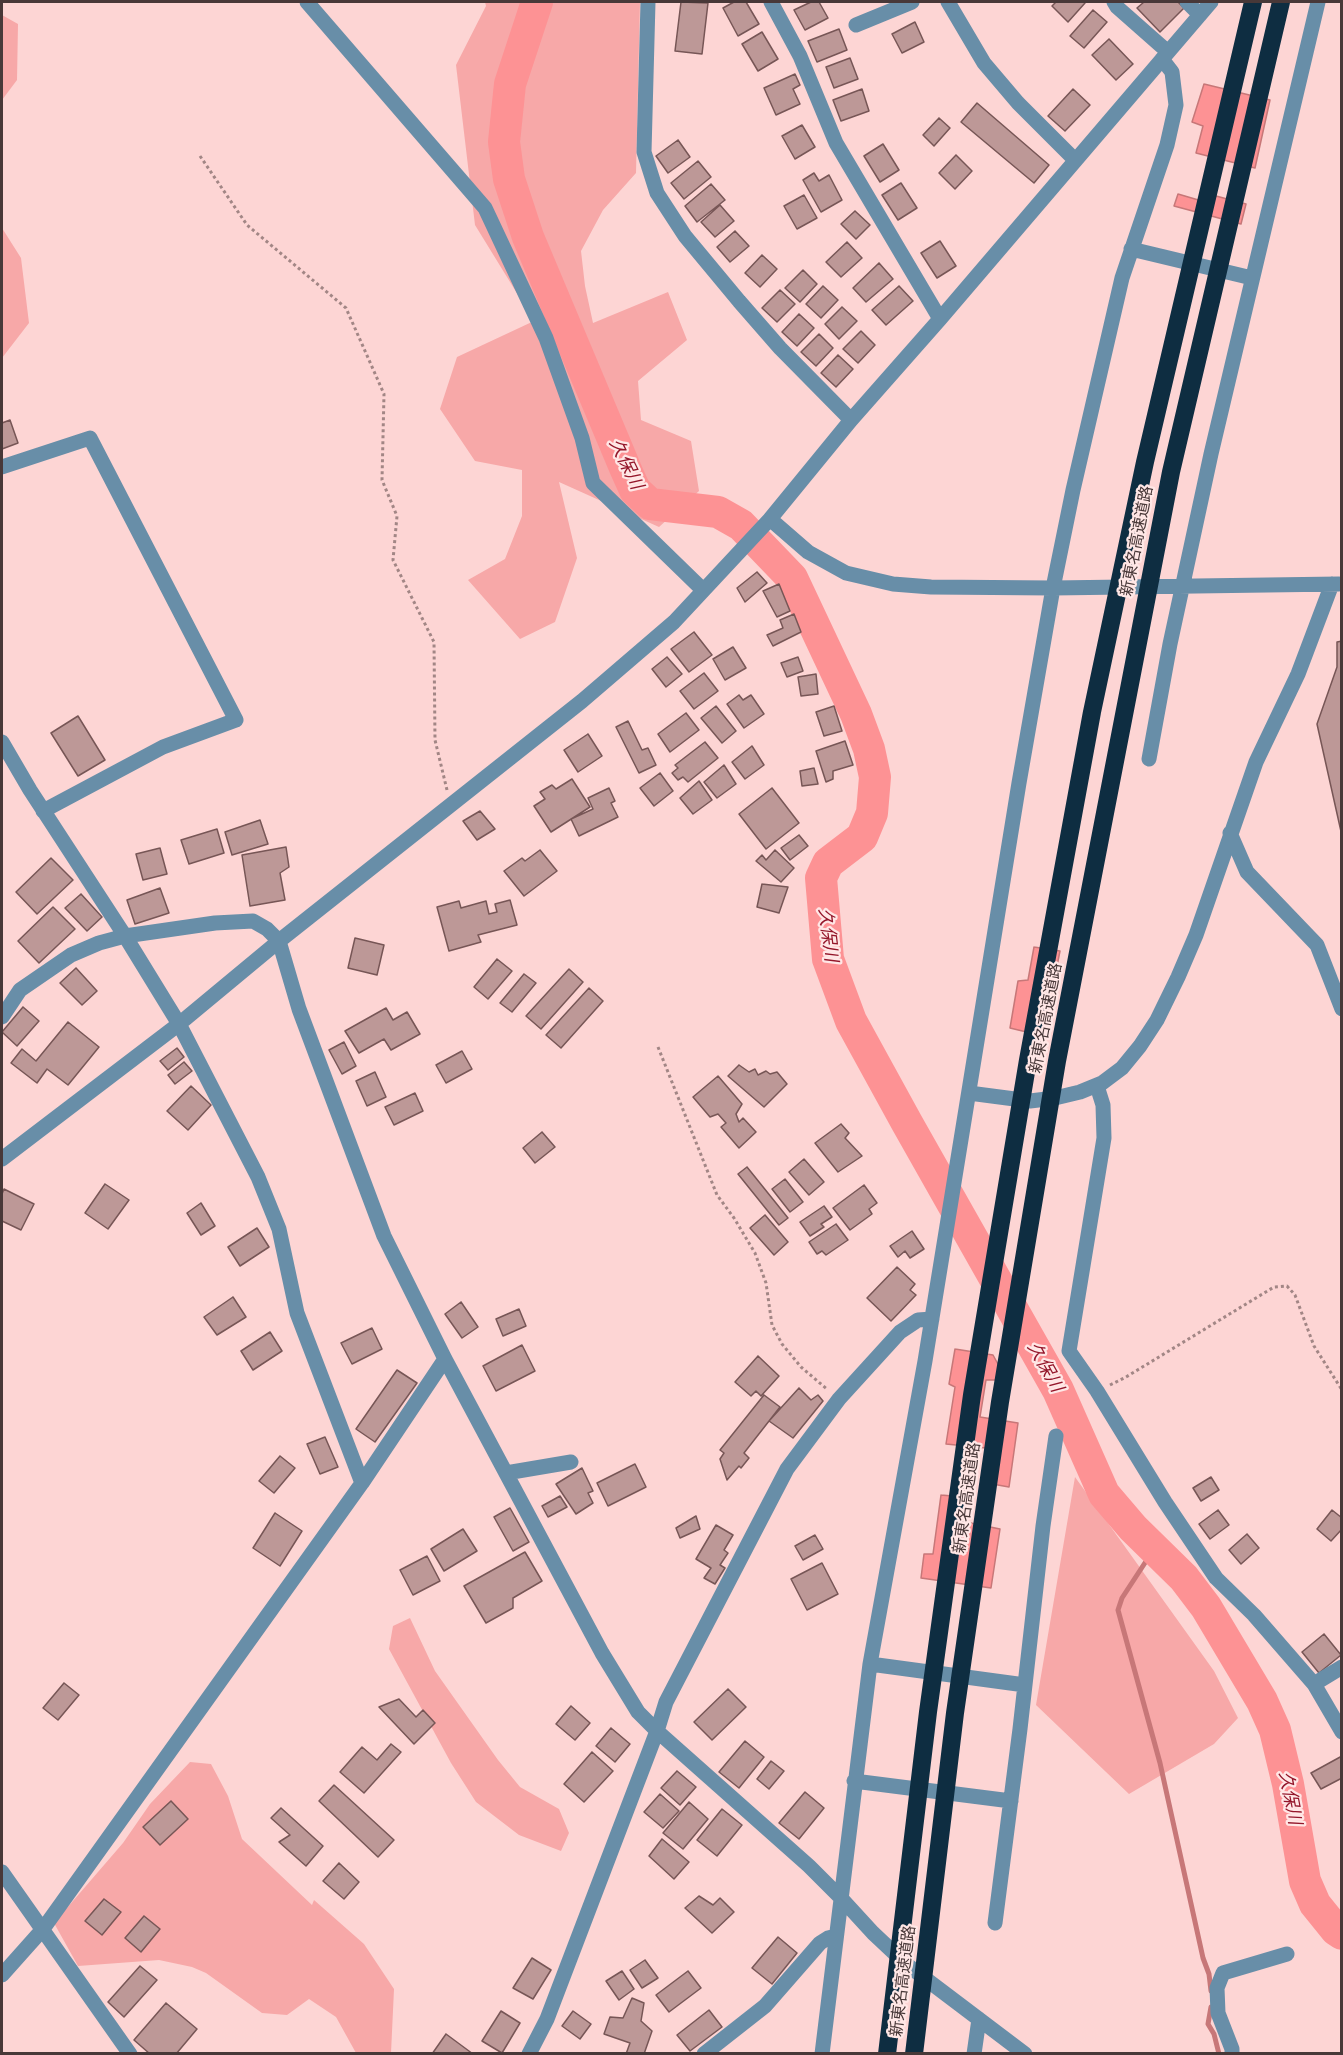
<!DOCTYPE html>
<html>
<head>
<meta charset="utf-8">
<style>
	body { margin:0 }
	#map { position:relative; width:1343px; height:2055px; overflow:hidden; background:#fdd5d4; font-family:Quicksand,sans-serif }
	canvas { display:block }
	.frame { position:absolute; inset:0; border:3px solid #483838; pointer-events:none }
</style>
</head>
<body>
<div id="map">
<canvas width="1343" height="2055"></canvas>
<div class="frame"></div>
</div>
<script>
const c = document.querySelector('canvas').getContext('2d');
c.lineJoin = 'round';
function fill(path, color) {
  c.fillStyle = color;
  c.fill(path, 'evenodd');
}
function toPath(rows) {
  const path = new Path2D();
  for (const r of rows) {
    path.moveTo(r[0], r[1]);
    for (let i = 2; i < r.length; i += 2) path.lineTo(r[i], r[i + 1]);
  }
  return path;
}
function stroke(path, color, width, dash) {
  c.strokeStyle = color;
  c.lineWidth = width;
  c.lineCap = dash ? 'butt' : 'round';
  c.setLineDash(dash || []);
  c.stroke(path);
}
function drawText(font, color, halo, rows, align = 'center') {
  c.font = font + ' Quicksand,"Noto Sans JP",sans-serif';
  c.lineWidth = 4.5;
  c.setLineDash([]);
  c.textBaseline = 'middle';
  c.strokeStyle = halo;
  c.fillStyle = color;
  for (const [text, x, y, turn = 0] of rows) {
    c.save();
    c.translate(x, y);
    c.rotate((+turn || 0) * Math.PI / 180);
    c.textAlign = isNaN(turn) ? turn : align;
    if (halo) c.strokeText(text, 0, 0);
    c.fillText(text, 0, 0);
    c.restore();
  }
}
const green = toPath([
	[485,2,640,2,636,173,603,210,581,251,585,286,593,323,668,292,687,340,638,381,641,420,691,441,699,491,659,527,559,482,577,558,555,622,520,639,468,580,505,559,522,516,522,470,475,461,440,409,457,357,534,321,475,225,456,65,486,6],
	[2,15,18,24,17,80,2,100],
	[2,228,21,258,29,323,2,358],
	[1075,1477,1214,1671,1238,1718,1214,1744,1129,1794,1036,1705],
	[410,1618,435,1671,498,1760,520,1787,559,1809,569,1833,561,1851,519,1835,476,1802,451,1763,389,1649,393,1626],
	[190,1762,211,1764,228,1796,242,1839,312,1905,314,1900,364,1944,394,1989,391,2053,356,2053,336,2017,309,1999,287,2015,262,2013,206,1973,192,1967,159,1960,78,1966,54,1923,123,1843,150,1804]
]);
const water = toPath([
	[1204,84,1270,100,1255,168,1196,153,1203,126,1192,122,1204,84],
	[1178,194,1212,204,1216,196,1246,204,1241,224,1174,206,1178,194],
	[1034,947,1060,951,1043,1036,1010,1028,1018,981,1028,980,1034,947],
	[955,1349,993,1355,999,1366,996,1380,986,1380,980,1417,1018,1423,1009,1487,981,1482,986,1448,946,1444,955,1387,949,1384,955,1349],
	[941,1495,964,1497,961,1521,1000,1529,991,1588,921,1578,924,1554,933,1554,941,1495]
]);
const stream = toPath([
	[1154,1549,1122,1598,1118,1610,1160,1763,1203,1958,1209,1974,1211,1991],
	[1211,2007,1208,2024,1214,2034,1219,2054]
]);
const river = toPath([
	[537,2,510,84,504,142,509,179,528,237,626,470,635,490,650,504,718,512,741,525,792,578,856,714,869,749,875,777,872,813,862,837,828,863,821,878,828,959,851,1021,907,1123,1058,1390,1104,1494,1133,1528,1184,1578,1206,1607,1262,1701,1275,1730,1288,1784,1305,1881,1315,1904,1336,1930,1342,1934]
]);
const building = toPath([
	[681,2,708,3,702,54,675,51,681,2],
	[734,2,746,2,759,24,738,36,723,8,734,2],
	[811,2,819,2,828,18,805,30,794,10,811,2],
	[1056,2,1084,2,1085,3,1068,22,1052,6,1056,2],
	[1144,2,1178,2,1184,8,1160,32,1137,8,1144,2],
	[1093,10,1107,22,1084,48,1070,36,1093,10],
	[915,22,924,42,902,53,892,34,915,22],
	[839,29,847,50,817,62,808,41,839,29],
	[762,32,778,59,758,71,742,44,762,32],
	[1109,39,1133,64,1116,80,1092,55,1109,39],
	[850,58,858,79,834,88,826,67,850,58],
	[795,74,800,85,793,89,800,104,776,115,764,88,795,74],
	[862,89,869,111,841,121,833,100,862,89],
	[1073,89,1090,105,1065,131,1048,116,1073,89],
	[977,103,1049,165,1034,183,961,122,977,103],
	[939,118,950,128,934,146,923,135,939,118],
	[802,125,815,147,795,159,782,136,802,125],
	[678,140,690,157,668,173,656,156,678,140],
	[883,144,899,170,880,182,864,156,883,144],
	[956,155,972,171,955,189,939,173,956,155],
	[698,161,711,177,684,199,671,183,698,161],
	[814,173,819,181,829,175,842,200,821,212,803,180,814,173],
	[901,183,917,208,898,220,882,195,901,183],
	[711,184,725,200,697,222,685,206,711,184],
	[804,195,817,218,797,229,784,206,804,195],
	[720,205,734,221,715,237,701,222,720,205],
	[855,211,870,225,856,239,841,224,855,211],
	[735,231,749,246,730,262,717,247,735,231],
	[940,241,956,266,937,278,921,253,940,241],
	[847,242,862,258,841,277,826,262,847,242],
	[762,255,777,269,760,287,745,273,762,255],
	[879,263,893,279,866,302,853,288,879,263],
	[803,270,817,284,800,302,785,288,803,270],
	[823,286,838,300,821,318,806,304,823,286],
	[899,286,913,301,886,325,872,310,899,286],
	[780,290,795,304,777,322,762,308,780,290],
	[842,307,857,321,839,339,825,324,842,307],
	[799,314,814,328,797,346,782,332,799,314],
	[861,331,875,345,858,363,843,349,861,331],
	[819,334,833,348,816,366,801,352,819,334],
	[838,355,853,369,836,387,821,373,838,355],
	[10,420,18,443,2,449,2,423,10,420],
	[757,572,767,583,745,602,737,588,757,572],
	[779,584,790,611,777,617,763,591,779,584],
	[794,614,801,632,773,646,767,635,783,628,780,620,794,614],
	[694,632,712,655,689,672,671,649,694,632],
	[1342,641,1342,836,1317,724,1337,667,1337,642,1342,641],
	[733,647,746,668,725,680,713,659,733,647],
	[667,657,682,674,666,687,652,669,667,657],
	[798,657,803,671,787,677,781,663,798,657],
	[704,673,718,691,694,709,680,691,704,673],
	[816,674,818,694,801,696,798,677,816,674],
	[739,695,743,700,751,695,764,714,744,728,727,704,739,695],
	[716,706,736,731,722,743,701,718,716,706],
	[834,706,842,731,824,736,816,712,834,706],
	[686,713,699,730,670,752,658,734,686,713],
	[78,716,105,760,78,776,51,733,78,716],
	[628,721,642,750,648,748,656,765,639,773,616,727,628,721],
	[588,734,602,756,578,772,564,750,588,734],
	[845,741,853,765,833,771,833,779,826,782,816,751,845,741],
	[705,742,718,758,688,782,683,777,678,780,672,773,678,768,675,765,705,742],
	[752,746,764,765,745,779,732,762,752,746],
	[724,765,736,784,717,798,704,782,724,765],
	[814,768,818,784,802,786,800,771,814,768],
	[660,773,673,791,654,806,640,788,660,773],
	[572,779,590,807,551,832,534,806,545,799,540,792,552,785,556,789,572,779],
	[699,781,712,800,693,814,680,798,699,781],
	[609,788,615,801,611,803,618,817,579,836,571,819,593,809,588,798,609,788],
	[772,788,799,823,766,849,739,814,772,788],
	[480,811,495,829,477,840,463,821,480,811],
	[260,820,268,844,232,855,225,832,260,820],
	[217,829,224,853,189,864,181,840,217,829],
	[799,835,808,846,790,860,781,848,799,835],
	[286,847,289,867,280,873,285,900,250,906,242,855,286,847],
	[160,848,167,874,143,880,136,854,160,848],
	[540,850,557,871,524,896,504,871,522,858,525,861,540,850],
	[775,850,794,868,781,882,756,861,762,855,766,860,775,850],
	[51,858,73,880,37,914,16,892,51,858],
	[762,884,788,887,779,913,757,907,762,884],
	[160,888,169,913,135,924,127,900,160,888],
	[81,894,102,917,87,931,65,908,81,894],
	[510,900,517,925,478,935,481,942,449,951,437,907,459,901,461,908,486,901,489,914,497,912,495,904,510,900],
	[53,907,75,929,39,963,18,941,53,907],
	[355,938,384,945,377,975,348,968,355,938],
	[497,959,512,971,488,999,474,987,497,959],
	[76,968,97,991,82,1005,60,983,76,968],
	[569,969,583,982,541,1029,526,1016,569,969],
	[524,974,536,983,512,1012,500,1003,524,974],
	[589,988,603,1001,561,1048,546,1035,589,988],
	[23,1007,39,1021,17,1046,2,1032,23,1007],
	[386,1008,393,1020,407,1012,420,1034,391,1050,384,1039,359,1053,345,1031,386,1008],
	[68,1022,99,1047,68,1085,47,1069,37,1083,11,1063,22,1049,36,1061,68,1022],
	[344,1042,356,1066,342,1074,329,1050,344,1042],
	[177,1048,184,1057,168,1070,160,1061,177,1048],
	[462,1051,472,1069,446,1083,436,1065,462,1051],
	[184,1062,192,1071,175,1084,168,1075,184,1062],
	[739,1065,749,1072,755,1069,758,1075,766,1071,770,1074,777,1072,787,1084,764,1107,728,1076,739,1065],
	[375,1072,386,1097,367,1106,356,1081,375,1072],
	[718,1076,742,1104,736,1114,739,1122,743,1118,756,1132,739,1148,721,1127,726,1123,718,1114,710,1117,693,1097,718,1076],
	[191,1086,211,1105,188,1130,167,1111,191,1086],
	[415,1093,423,1111,394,1125,385,1107,415,1093],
	[841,1124,849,1133,845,1138,862,1156,838,1172,815,1143,841,1124],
	[542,1132,555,1147,535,1163,523,1148,542,1132],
	[804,1159,824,1182,809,1195,789,1172,804,1159],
	[747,1167,788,1218,779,1225,738,1174,747,1167],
	[785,1179,803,1202,790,1212,772,1189,785,1179],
	[105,1184,129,1200,108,1229,85,1213,105,1184],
	[864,1185,877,1203,869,1209,872,1214,850,1230,833,1208,864,1185],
	[4,1189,34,1204,21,1230,2,1221,2,1194,4,1189],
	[201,1203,215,1226,201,1235,187,1213,201,1203],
	[824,1206,832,1217,821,1224,824,1227,810,1236,800,1222,824,1206],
	[765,1215,788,1242,774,1255,750,1228,765,1215],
	[836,1224,848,1240,826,1255,822,1251,817,1254,809,1242,836,1224],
	[257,1228,269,1247,240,1266,228,1247,257,1228],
	[912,1231,924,1249,910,1258,905,1251,898,1257,890,1246,912,1231],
	[897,1267,915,1284,910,1290,916,1295,891,1321,867,1298,897,1267],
	[233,1297,246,1317,217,1335,204,1317,233,1297],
	[461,1302,478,1327,462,1338,445,1314,461,1302],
	[519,1309,526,1326,503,1336,496,1319,519,1309],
	[372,1328,382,1349,352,1364,341,1343,372,1328],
	[270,1332,282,1351,253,1370,241,1351,270,1332],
	[522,1345,535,1371,496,1391,483,1366,522,1345],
	[758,1356,779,1376,761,1396,756,1391,751,1396,735,1382,758,1356],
	[397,1370,417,1383,375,1442,356,1429,397,1370],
	[799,1388,811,1400,818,1395,823,1401,793,1438,769,1421,799,1388],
	[764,1395,780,1407,744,1453,749,1458,741,1468,739,1466,727,1480,720,1459,724,1453,720,1450,764,1395],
	[325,1437,338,1467,320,1474,307,1444,325,1437],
	[280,1456,295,1468,274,1493,259,1481,280,1456],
	[635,1464,646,1487,608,1506,597,1483,635,1464],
	[582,1468,593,1491,588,1493,593,1503,576,1514,556,1484,582,1468],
	[1211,1477,1219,1490,1201,1501,1193,1488,1211,1477],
	[560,1496,567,1507,548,1517,542,1506,560,1496],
	[510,1508,529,1542,513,1551,494,1517,510,1508],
	[1218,1510,1229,1525,1210,1539,1199,1524,1218,1510],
	[1332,1510,1342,1518,1342,1529,1331,1541,1317,1529,1332,1510],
	[275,1513,302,1531,280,1566,253,1548,275,1513],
	[696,1516,700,1529,680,1538,676,1528,696,1516],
	[716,1525,733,1535,724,1550,728,1553,720,1565,725,1568,715,1584,704,1578,711,1568,696,1559,716,1525],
	[463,1529,477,1551,444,1571,431,1549,463,1529],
	[1247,1534,1259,1548,1241,1564,1229,1550,1247,1534],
	[815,1535,823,1549,803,1560,795,1546,815,1535],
	[525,1552,542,1581,513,1598,513,1608,486,1623,464,1586,525,1552],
	[427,1556,440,1581,413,1595,400,1570,427,1556],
	[822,1563,838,1594,807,1610,791,1579,822,1563],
	[1324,1634,1341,1655,1319,1673,1302,1652,1324,1634],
	[64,1683,79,1695,58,1720,43,1708,64,1683],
	[728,1689,746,1707,712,1740,694,1722,728,1689],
	[399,1699,416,1717,423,1710,435,1723,414,1744,379,1707,399,1699],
	[571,1706,590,1723,575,1740,556,1724,571,1706],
	[611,1728,630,1744,615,1762,596,1746,611,1728],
	[745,1741,764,1757,739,1788,719,1772,745,1741],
	[391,1744,401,1752,364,1793,340,1772,362,1747,377,1760,391,1744],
	[592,1752,613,1771,584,1802,564,1784,592,1752],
	[1342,1756,1342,1778,1321,1789,1311,1773,1342,1756],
	[771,1761,784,1771,769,1789,757,1779,771,1761],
	[677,1771,696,1787,680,1805,661,1788,677,1771],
	[334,1785,394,1840,378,1857,319,1801,334,1785],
	[805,1792,824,1808,799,1839,779,1823,805,1792],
	[660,1794,679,1811,663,1828,644,1812,660,1794],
	[171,1801,188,1819,160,1845,143,1827,171,1801],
	[689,1802,708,1819,683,1849,663,1833,689,1802],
	[281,1808,323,1846,306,1866,279,1842,290,1835,271,1818,281,1808],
	[722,1809,742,1825,717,1856,697,1840,722,1809],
	[662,1839,689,1862,674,1879,649,1856,662,1839],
	[339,1863,359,1882,344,1899,323,1881,339,1863],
	[699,1896,713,1905,720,1898,734,1912,712,1933,685,1908,699,1896],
	[104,1899,121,1912,102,1935,85,1921,104,1899],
	[144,1916,160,1929,141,1952,125,1938,144,1916],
	[778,1937,797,1953,772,1984,752,1968,778,1937],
	[532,1958,551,1970,533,1999,513,1988,532,1958],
	[645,1960,658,1978,642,1988,630,1970,645,1960],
	[140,1966,157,1980,124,2017,108,2002,140,1966],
	[622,1971,634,1989,619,2000,606,1981,622,1971],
	[688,1971,701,1988,669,2012,656,1995,688,1971],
	[632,1998,644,2003,641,2021,652,2031,644,2054,626,2054,630,2043,604,2034,610,2017,623,2018,632,1998],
	[166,2003,197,2029,176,2054,150,2054,134,2040,166,2003],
	[709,2010,722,2027,690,2051,677,2035,709,2010],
	[501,2011,520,2023,502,2053,482,2041,501,2011],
	[573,2011,591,2024,580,2039,562,2026,573,2011],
	[446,2034,473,2054,432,2054,446,2034]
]);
const path = toPath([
	[200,156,247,225,346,308,384,394,382,480,397,516,393,560,434,642,435,740,447,790],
	[658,1047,717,1195,734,1218,755,1253,766,1283,772,1325,782,1344,801,1367,828,1390],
	[1110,1385,1126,1377,1274,1287,1287,1286,1295,1295,1314,1346,1342,1390]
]);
const minor = toPath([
	[307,2,485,208,546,338,582,438,593,483,703,590],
	[648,2,644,152,657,193,685,236,739,301,780,348,851,420],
	[771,2,800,56,836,143,940,319],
	[948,2,984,63,1018,103,1075,160],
	[1114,2,1117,7,1168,52],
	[1187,2,1200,15],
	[856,25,912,2],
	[1131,249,1252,278],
	[2,467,90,438,236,720,163,747,43,811],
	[770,519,808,552,846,573,893,584,931,587,1053,588,1339,584],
	[2,742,30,790,125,936,179,1024,258,1177,279,1229,297,1313,362,1483],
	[1149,759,1170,644,1211,454,1318,2],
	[1230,833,1247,872,1317,945,1342,1009],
	[2,1017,20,990,71,955,99,943,125,936,215,923,253,921,267,929,279,941,299,1009,384,1236,445,1359,602,1653,638,1712,657,1731,809,1866,840,1897,873,1933,906,1964,1025,2054],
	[1097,1086,1103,1105,1104,1138,1069,1351,1097,1391,1165,1502,1216,1578,1254,1615,1314,1684,1342,1667],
	[969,1093,1030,1101,1055,1098,1080,1092,1102,1083,1122,1068,1140,1046,1157,1020,1178,977,1196,935,1256,762,1298,674,1332,584],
	[2,1159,179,1024,279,941,582,701,674,622,770,519,851,420,940,319,1211,2],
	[506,1473,571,1462],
	[870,1664,1025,1685],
	[1314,1684,1342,1732],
	[854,1781,1011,1801],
	[2,1872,130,2054],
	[995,1923,1020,1729,1043,1526,1056,1436],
	[2,1975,43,1929,362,1483,445,1359],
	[529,2054,547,2019,657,1731,666,1702,787,1469,839,1399,900,1332,918,1320,932,1319],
	[704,2054,765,2006,820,1943,828,1938,836,1936],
	[822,2054,870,1664,925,1361,1019,783,1053,588,1073,490,1122,278,1167,145,1176,105,1172,72,1162,59],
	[974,2054,979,2019],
	[1232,2054,1232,2049,1218,2013,1217,1988,1223,1973,1287,1954]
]);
const highway = toPath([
	[887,2054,928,1712,972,1395,1028,1060,1092,712,1145,462,1253,2],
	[914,2054,955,1713,1000,1402,1057,1061,1171,472,1281,2]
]);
const streetNames = [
	["新東名高速道路",1137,541,-79],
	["新東名高速道路",1046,1018,-79],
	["新東名高速道路",967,1498,-82],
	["新東名高速道路",903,1981,-83]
];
const waterNames = [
	["久保川",626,464,64],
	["久保川",828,935,83],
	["久保川",1045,1367,61],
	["久保川",1290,1798,79]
];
fill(green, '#f7a8a8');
fill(water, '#fd9294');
stroke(water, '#c77778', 1.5);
stroke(stream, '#c77778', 5);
stroke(river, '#fd9294', 32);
fill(building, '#bd9897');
stroke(building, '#775656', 1.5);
stroke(path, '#a28685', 3, [3, 3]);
stroke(minor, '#688ea8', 15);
stroke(highway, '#0e2d41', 18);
drawText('16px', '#483838', '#ffe7e6', streetNames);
drawText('italic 18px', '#94162a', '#ffe7e6', waterNames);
</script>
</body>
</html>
